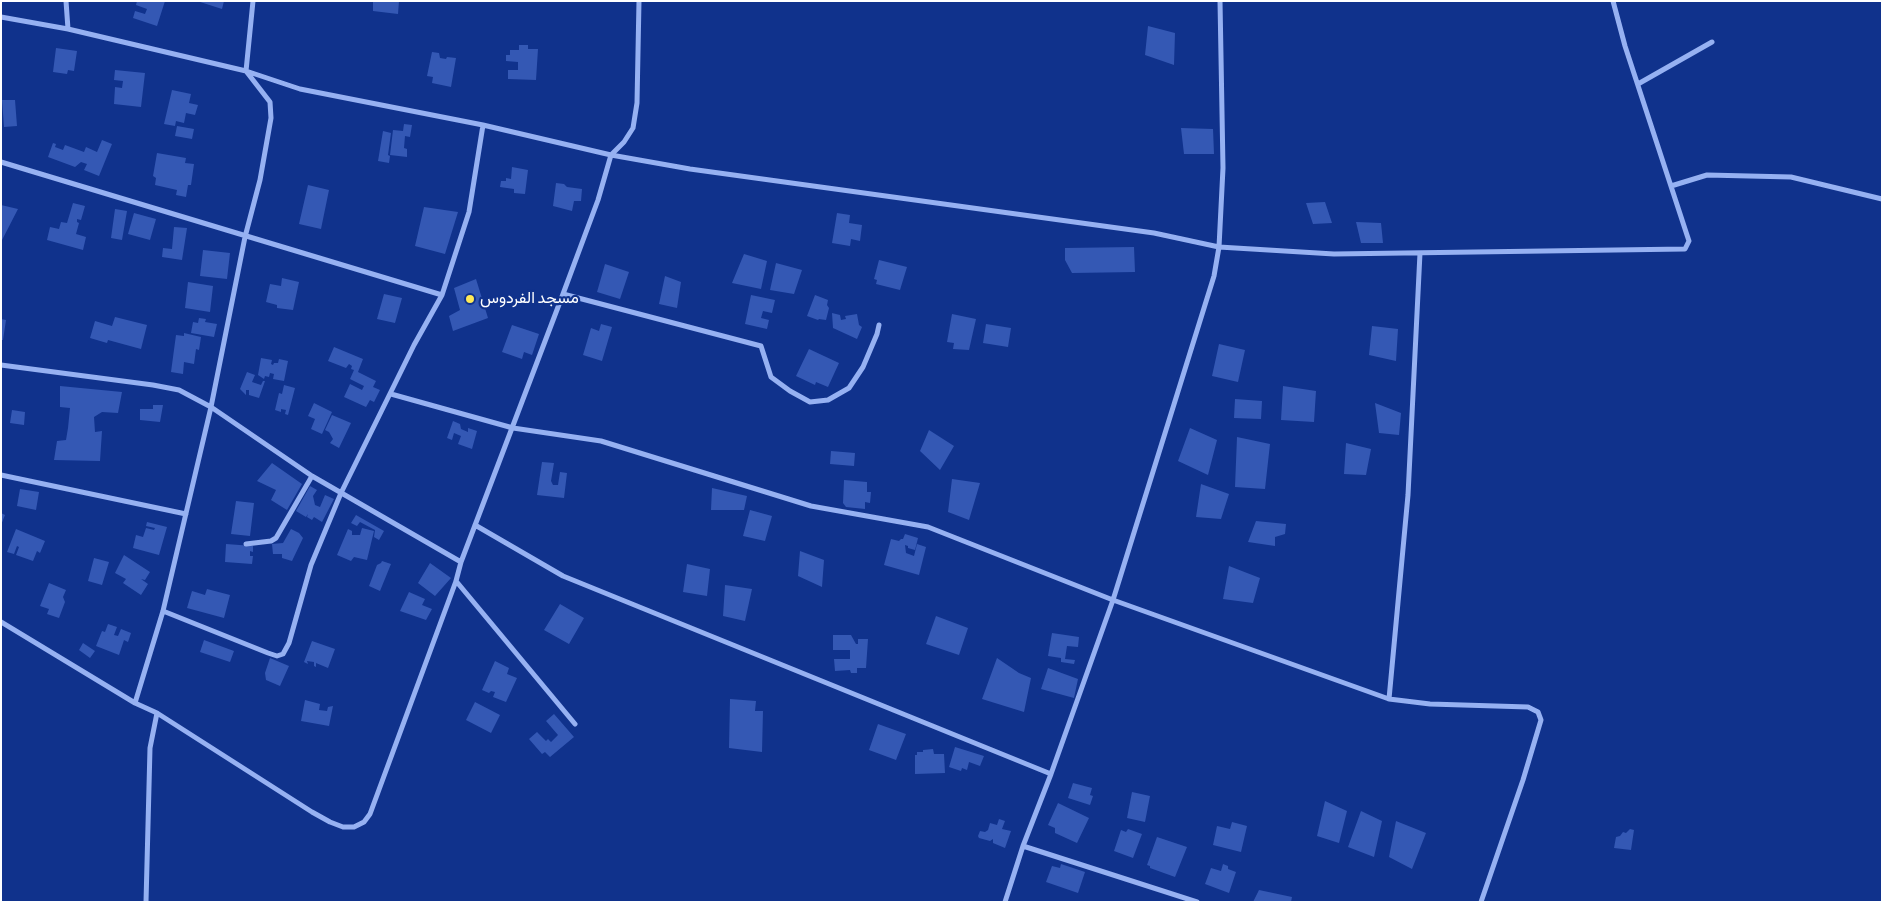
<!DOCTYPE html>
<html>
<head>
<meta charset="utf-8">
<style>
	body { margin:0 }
	#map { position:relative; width:1883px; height:903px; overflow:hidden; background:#10328c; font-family:"Sofia Sans Condensed",sans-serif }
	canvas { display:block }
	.frame { position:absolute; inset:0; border:2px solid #fff; pointer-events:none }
</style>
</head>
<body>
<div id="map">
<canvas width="1883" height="903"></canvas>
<div class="frame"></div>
</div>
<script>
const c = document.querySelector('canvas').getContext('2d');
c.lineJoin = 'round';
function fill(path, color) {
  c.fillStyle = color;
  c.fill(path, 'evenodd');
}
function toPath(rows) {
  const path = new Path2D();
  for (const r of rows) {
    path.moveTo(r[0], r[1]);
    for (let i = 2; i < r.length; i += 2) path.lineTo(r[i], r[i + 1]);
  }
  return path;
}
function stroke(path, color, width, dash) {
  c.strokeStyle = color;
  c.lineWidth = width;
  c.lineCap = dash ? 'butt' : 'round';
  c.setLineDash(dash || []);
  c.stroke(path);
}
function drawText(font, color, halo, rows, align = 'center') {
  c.font = font + ' "Sofia Sans Condensed",Vazirmatn,sans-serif';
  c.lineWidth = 4.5;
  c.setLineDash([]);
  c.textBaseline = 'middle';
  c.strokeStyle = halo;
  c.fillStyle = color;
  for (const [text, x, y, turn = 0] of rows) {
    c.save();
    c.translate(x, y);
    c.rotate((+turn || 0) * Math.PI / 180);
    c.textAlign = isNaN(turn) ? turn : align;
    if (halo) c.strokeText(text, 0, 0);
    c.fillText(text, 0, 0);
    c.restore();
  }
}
const building = toPath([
	[137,1,165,1,157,26,133,18,135,11,145,14,147,9,136,5],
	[197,1,224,1,222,9],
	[373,1,399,1,398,14,373,11],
	[1148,26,1175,33,1174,65,1145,55],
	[519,45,528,45,528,49,538,49,536,80,508,79,508,70,518,70,518,62,506,61,506,55,510,55,510,50,519,50],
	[56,48,77,51,74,71,68,70,67,74,53,72],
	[432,52,439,53,440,58,446,59,447,57,456,58,451,87,432,83,433,77,427,76],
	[115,70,145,73,141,107,114,104,115,87,122,88,123,81,114,80],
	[172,90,191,94,189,103,198,105,195,115,186,113,184,123,176,121,175,126,164,124],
	[2,100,15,100,17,126,4,127],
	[404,124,412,125,410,137,405,136,404,148,407,149,407,157,390,155,393,130,403,131],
	[177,126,194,129,192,139,175,136],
	[1181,128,1213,129,1214,154,1184,154],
	[383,131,391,133,388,155,390,156,389,163,378,161],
	[102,140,112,144,99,176,84,170,87,164,81,162,75,167,48,157,53,143,56,144,55,147,63,150,65,145,84,152,86,147,97,152],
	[157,153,186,158,185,163,194,164,191,185,188,185,186,197,176,195,177,190,155,185,156,178,153,176],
	[512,167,528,170,525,194,514,193,514,189,500,187,501,181,506,181,506,178,511,179],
	[556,183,564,184,567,187,582,189,581,201,574,201,572,211,553,206],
	[308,185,329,190,321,229,299,224],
	[1325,202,1332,223,1313,224,1306,203],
	[73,203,85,206,81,220,77,219,77,222,79,223,76,234,86,237,83,250,47,240,50,227,59,229,61,222,67,223],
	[1,205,18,209,1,242],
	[424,207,458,212,445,254,415,246],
	[115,209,127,211,122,240,111,238],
	[134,213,156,219,150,240,128,234],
	[837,213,850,215,849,223,862,225,860,241,851,239,850,246,832,243],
	[1356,222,1381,223,1383,243,1361,243],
	[174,227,187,228,182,260,162,257,163,248,172,249],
	[1134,247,1135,272,1072,273,1065,260,1065,248],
	[203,250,230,253,227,279,200,276],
	[744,254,767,261,761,289,732,283],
	[879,260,907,267,900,290,876,284,877,280,874,279],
	[776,263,802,270,794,294,770,290],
	[605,264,629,272,620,299,597,292],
	[665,276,681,282,677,308,659,304],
	[282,278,299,282,293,310,277,308,277,305,266,302,270,284,281,286],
	[476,279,488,318,453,331,449,316,460,310,454,288],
	[188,282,213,286,210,312,185,308],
	[384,294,402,298,395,323,377,319],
	[751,295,775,300,772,313,763,311,761,318,769,320,767,329,745,324],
	[815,295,828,300,827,305,829,308,826,320,819,319,818,320,807,316],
	[832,313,840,315,841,320,846,319,845,316,857,314,859,325,862,327,857,339,833,328],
	[952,314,976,319,969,350,953,349,954,343,947,342],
	[115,317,147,325,141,349,108,340,107,343,90,338,95,321,112,326],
	[199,318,206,319,205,322,217,324,214,337,191,333,193,322,198,323],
	[1,319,6,320,3,340,1,340],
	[601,324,612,327,602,361,583,355,591,328,599,331],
	[986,324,1011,328,1008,347,983,343],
	[512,325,539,334,532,355,524,352,522,359,502,352],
	[1372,326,1398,329,1396,361,1369,355],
	[184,333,201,337,199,350,196,349,194,364,184,362,183,374,171,372,176,335,184,336],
	[1219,344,1245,350,1238,382,1212,376],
	[334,347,363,359,358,372,376,381,373,387,380,390,374,402,370,400,366,407,344,397,350,384,362,390,364,386,350,379,354,370,351,369,352,366,349,364,346,368,328,361],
	[809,349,839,363,828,387,816,382,815,385,796,376],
	[261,358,272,360,271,364,273,365,274,363,278,363,279,359,288,361,284,381,273,379,274,374,270,373,269,377,265,376,264,379,258,375],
	[247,372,255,375,252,382,261,385,263,381,265,381,259,398,249,395,249,390,246,390,246,395,240,389],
	[284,385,295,388,288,415,285,414,286,410,281,409,281,412,275,410,279,393,282,394],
	[60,386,122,392,118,413,102,412,94,417,95,432,102,431,100,461,54,460,57,441,66,440,68,428,70,408,60,407],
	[1283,386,1316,391,1314,422,1281,420],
	[1235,399,1262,401,1261,419,1234,418],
	[314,403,332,412,322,434,311,429,315,419,308,416],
	[1375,403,1401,413,1399,435,1379,433],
	[153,405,163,405,160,422,140,420,140,409,153,409],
	[12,410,25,412,24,425,10,423],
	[332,415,351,423,339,448,330,443,333,439,329,432,325,430],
	[453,421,460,424,461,429,468,432,468,428,477,431,472,449,458,444,461,436,454,433,452,440,447,438],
	[1190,428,1217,440,1208,475,1178,461],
	[929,430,954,446,940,470,920,451],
	[1237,437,1270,444,1265,489,1235,487],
	[1346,443,1371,449,1366,475,1344,474],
	[831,451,855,453,854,466,830,464],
	[542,462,554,463,551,481,553,485,558,485,560,472,567,473,564,498,537,495],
	[272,463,302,484,287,510,271,500,276,490,257,481],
	[952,479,980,483,969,520,948,512],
	[844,480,867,482,867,492,871,492,870,503,865,502,865,509,846,507,843,503],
	[1201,484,1229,494,1221,519,1196,517],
	[310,486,317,490,313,496,315,505,320,507,325,495,334,499,322,522,314,517,312,520,307,517,308,514,306,517,296,511],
	[712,488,747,496,744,510,711,510],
	[20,489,39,492,36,510,17,506],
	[236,501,254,503,250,536,231,534],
	[750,510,772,516,765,541,743,536],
	[1,513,5,515,1,525],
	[356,515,384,531,379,540,374,537,375,530,360,522,357,526,351,523],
	[1256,521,1286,524,1285,534,1275,537,1275,546,1248,542],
	[147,522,167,527,159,555,133,548,136,535,143,537,146,528,154,530,155,528,146,526],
	[362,528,374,531,367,560,354,557,351,561,337,555,348,529,352,531,352,535,360,535],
	[16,529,45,541,40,553,37,551,33,561,16,555,19,547,17,546,14,554,7,552],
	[291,529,299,533,303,538,292,561,282,558,282,554,273,554,272,544,283,543],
	[905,534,918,538,915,550,908,548,908,546,905,545,906,553,914,556,917,544,926,547,919,575,884,565,891,539,899,541,901,539,903,539],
	[226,544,253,546,253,552,250,551,250,556,253,556,252,564,225,562],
	[800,551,824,560,822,587,798,576],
	[124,555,150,572,145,580,141,579,148,584,141,595,123,583,126,579,115,573],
	[94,558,109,562,102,585,88,581],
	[382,561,391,564,380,591,369,586,377,565,381,563],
	[430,563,451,578,435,596,418,583],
	[687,564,710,569,707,596,683,592],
	[1229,566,1260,578,1253,603,1223,599],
	[49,583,66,590,63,597,65,602,59,618,47,614,49,609,40,606],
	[725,585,752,589,745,621,723,616],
	[207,589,230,595,224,618,187,608,192,591,205,595],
	[409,592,425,599,422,605,432,609,426,620,400,611],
	[560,604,584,618,569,644,544,630],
	[936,616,968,628,959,655,926,644],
	[108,624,117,627,114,635,118,636,121,629,131,633,128,642,124,640,119,655,96,646,102,631,105,632],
	[1052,633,1079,637,1078,647,1067,646,1065,659,1075,660,1074,664,1061,662,1061,658,1048,656],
	[833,635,851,635,856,644,858,644,858,639,868,639,866,668,857,668,857,673,851,673,850,670,835,671,834,659,850,659,850,650,833,650],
	[204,640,234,651,230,662,200,652],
	[312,641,335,649,328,668,316,663,316,667,314,666,314,662,307,661,308,664,304,662],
	[83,643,95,651,90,658,79,650],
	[270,658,289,666,280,686,266,680,265,673],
	[997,658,1019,673,1031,678,1024,712,982,699],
	[495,661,509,668,507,674,517,678,506,702,493,697,495,692,491,691,489,693,482,690],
	[1048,668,1078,679,1074,698,1041,689],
	[730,699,756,701,755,711,763,711,762,752,729,748],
	[305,700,320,704,319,710,327,711,328,707,333,706,329,726,301,721],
	[475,702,500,715,491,733,466,720],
	[554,714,574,737,550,757,545,752,542,754,529,739,537,732,546,741,548,739,551,742,558,735,546,721],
	[878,724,906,734,896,760,869,750],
	[955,747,984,756,980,766,969,762,967,770,962,768,961,771,949,767],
	[933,749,934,754,944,754,945,773,915,774,915,755,917,755,917,752,923,752,923,750],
	[1073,783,1092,788,1090,795,1093,796,1090,805,1068,798],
	[1132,792,1150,796,1145,822,1127,818],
	[1325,801,1347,811,1339,843,1317,836],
	[1058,803,1089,818,1077,843,1055,833,1055,828,1048,825],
	[1361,811,1382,821,1374,857,1348,847],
	[999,819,1005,821,1002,829,1011,831,1005,848,993,843,993,839,990,841,979,838,978,836,980,831,985,832,988,830,990,823,997,825],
	[1396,821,1426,833,1412,869,1389,857],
	[1232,822,1247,826,1241,852,1213,845,1217,826,1230,829],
	[1128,829,1142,834,1133,858,1114,851,1121,830,1126,832],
	[1630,829,1634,830,1631,850,1614,848,1616,837,1620,836,1623,832,1626,833],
	[1157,837,1187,847,1175,877,1150,868,1150,866,1147,865],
	[1061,864,1085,872,1078,893,1046,882,1052,866,1060,868],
	[1223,864,1228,866,1228,869,1236,872,1229,893,1205,884,1211,868,1221,871],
	[1259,890,1292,897,1291,902,1253,902]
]);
const minor = toPath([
	[66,1,68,29],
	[1220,1,1223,168,1219,247,1334,254,1685,249,1689,241,1687,235,1625,46,1613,1],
	[1,17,68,29,246,71,300,89,483,125,611,155,690,169,1154,233,1219,247,1214,276,1113,600,1051,774,1023,846,1005,902],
	[1638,84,1712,42],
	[1,162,442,295],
	[1671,186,1707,175,1791,177,1882,199],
	[563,294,761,346,771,377,790,391,810,402,828,400,849,388,863,367,877,334,879,325],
	[1,365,153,385,179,390,211,407,312,476,461,562],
	[391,394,513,428,601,441,811,506,928,527,1113,600,1389,699,1430,704,1528,707,1538,712,1541,720,1523,780,1481,902],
	[1,475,186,514],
	[475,525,563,576,1051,774],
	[246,544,271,541,276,538,312,476],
	[456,581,575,724],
	[163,611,268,653,277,656,283,654,289,643,311,565,341,493,414,345,442,295,469,212,483,125],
	[1,622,135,703,157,713,312,812,330,822,343,827,354,827,364,822,370,814,456,581,461,562,563,294,598,200,611,155,624,142,633,128,637,103,639,1],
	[1389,699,1408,495,1420,253],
	[135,703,163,611,211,407,245,237,260,180,271,118,270,102,246,71,253,1],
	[1023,846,1197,902],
	[146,902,150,748,157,713]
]);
const markers = [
	[470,299,5,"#ffe957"]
];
const poiNames = [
	["مسجد الفردوس",480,299]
];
fill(building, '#3458b4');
stroke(minor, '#96b1f2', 5);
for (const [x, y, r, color] of markers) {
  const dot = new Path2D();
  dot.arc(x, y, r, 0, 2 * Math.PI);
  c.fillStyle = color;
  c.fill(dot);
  stroke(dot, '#10328c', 2);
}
drawText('16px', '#fff', '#10328c', poiNames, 'left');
</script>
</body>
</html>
